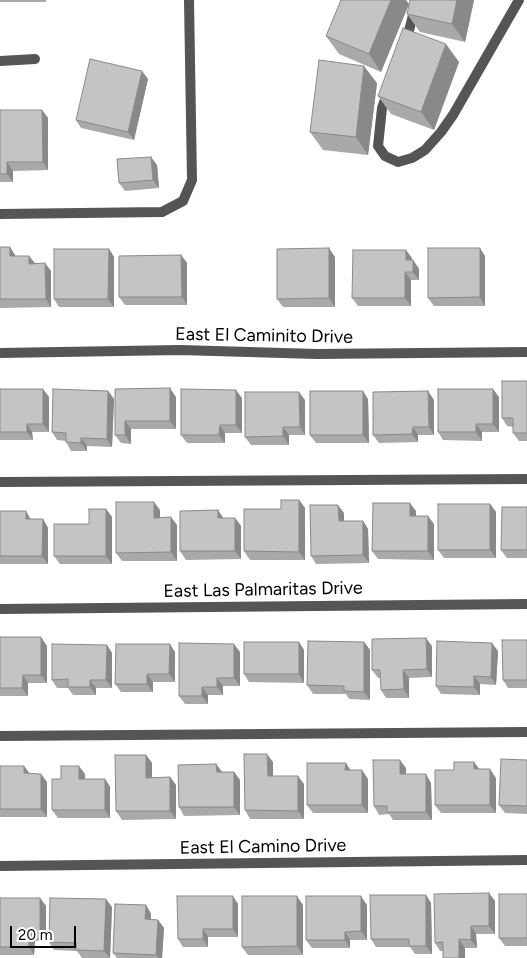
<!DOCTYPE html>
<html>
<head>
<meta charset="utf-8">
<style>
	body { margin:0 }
	#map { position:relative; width:527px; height:958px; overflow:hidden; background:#fff; font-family:Figtree,sans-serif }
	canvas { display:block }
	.scale { position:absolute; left:10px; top:926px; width:66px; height:22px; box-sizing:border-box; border:2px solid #000; border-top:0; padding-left:6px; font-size:15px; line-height:18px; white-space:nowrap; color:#000; -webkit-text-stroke:4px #fff; paint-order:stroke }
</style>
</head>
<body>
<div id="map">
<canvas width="527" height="958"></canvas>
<div class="scale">20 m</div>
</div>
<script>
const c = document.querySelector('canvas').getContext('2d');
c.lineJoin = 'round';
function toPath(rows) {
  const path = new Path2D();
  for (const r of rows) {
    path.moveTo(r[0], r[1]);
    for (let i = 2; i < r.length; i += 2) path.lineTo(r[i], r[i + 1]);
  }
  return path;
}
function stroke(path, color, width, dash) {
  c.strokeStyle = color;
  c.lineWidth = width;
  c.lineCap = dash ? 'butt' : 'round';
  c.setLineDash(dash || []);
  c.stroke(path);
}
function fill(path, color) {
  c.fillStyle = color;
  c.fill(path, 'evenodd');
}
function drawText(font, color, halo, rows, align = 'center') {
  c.font = font + ' Figtree,sans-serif';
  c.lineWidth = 4;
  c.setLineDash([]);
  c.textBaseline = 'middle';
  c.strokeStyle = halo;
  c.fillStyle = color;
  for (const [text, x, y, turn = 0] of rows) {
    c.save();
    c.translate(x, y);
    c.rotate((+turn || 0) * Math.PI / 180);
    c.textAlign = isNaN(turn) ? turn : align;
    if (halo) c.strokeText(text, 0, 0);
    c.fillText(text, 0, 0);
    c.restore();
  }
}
const service = toPath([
	[0,214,162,212,183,201,192,180,189,0],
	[0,482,527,479],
	[0,736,527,732]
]);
const minor = toPath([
	[406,42,417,0],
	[0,61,35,59],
	[388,91,382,108,378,146,385,156,398,162,412,158,425,150,441,132,453,115,519,0],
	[0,353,180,350,317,354,527,352],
	[0,609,527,604],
	[0,866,527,860]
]);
const wall = toPath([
	[0,0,46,0,46,2,0,2],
	[474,0,465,42,420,32,407,14],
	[409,4,381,72,339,54,326,36],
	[459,62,434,130,391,114,378,96],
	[148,79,134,140,81,128,76,120],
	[377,83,368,155,323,150,310,132],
	[0,110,42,110,48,118,48,170,13,171,13,182,0,182],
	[157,165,159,188,125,191,119,183],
	[0,247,10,247,15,256,29,256,35,263,51,271,51,307,0,308],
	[109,249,114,257,114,307,59,307,54,299],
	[181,255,187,263,187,305,125,305,119,297],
	[485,256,485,306,434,306,428,298],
	[335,257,335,307,283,307,277,299],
	[412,258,412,260,413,260,419,269,419,280,411,280,411,306,358,306,352,298],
	[527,381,527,441,519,441,513,433,513,427,507,426,502,418],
	[0,389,49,397,49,432,32,432,33,440,0,440],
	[115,389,176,397,176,429,131,429,131,444,121,443,115,435],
	[108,391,114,399,112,447,87,446,87,451,71,451,66,442,66,441,57,440,52,432],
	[499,397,499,432,482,432,482,441,443,440,438,432],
	[242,398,242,433,225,433,225,443,187,443,181,435],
	[368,399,369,443,316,443,310,435],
	[305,400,305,435,289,435,289,445,251,445,245,437],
	[434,400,434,435,418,435,418,442,379,443,373,435],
	[299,500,305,508,305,560,250,560,244,551,281,509],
	[490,504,496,512,496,558,444,558,438,550],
	[527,507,527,558,507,558,501,550],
	[106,509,112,517,112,564,60,564,54,556,89,524],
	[160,510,160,518,177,525,177,561,122,561,116,553],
	[0,511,31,519,43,519,48,528,48,564,0,564],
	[416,511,416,516,434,524,434,560,378,559,372,551],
	[344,513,344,521,363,521,368,529,369,563,316,564,311,556],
	[223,518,235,518,241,526,241,559,186,560,180,551],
	[0,637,47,646,47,683,28,683,28,696,0,696],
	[527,640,527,688,508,688,503,680],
	[299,642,304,650,304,683,249,682,244,674],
	[364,642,370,650,370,700,349,699,346,694,313,694,307,685],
	[107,645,112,653,112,688,96,688,96,695,73,695,68,688,57,688,52,680],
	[432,646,432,677,409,678,409,698,386,698,381,690,381,678,378,678,372,670],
	[498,651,496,685,480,684,480,695,441,694,436,686],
	[175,652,175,682,153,682,153,692,121,692,115,684],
	[240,652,240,686,223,686,223,695,208,695,208,704,185,704,179,696],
	[146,755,152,763,152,778,170,777,176,785,176,819,122,820,116,811],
	[527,760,527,814,505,813,499,805],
	[273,762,273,776,304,784,304,819,250,819,245,810],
	[216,764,222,772,234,772,240,780,240,815,184,816,179,807],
	[0,766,29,773,47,782,47,817,0,817],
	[406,768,406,774,431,783,432,820,393,820,389,814,379,815,374,806],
	[479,769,496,778,496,813,441,813,435,805],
	[351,770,368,779,368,813,313,813,307,805],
	[85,774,85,779,105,779,110,787,110,818,58,818,52,810,61,779],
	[527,894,527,946,505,946,499,938],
	[426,895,431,903,432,954,415,954,410,947,376,947,371,939],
	[0,898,40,898,46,906,46,941,35,941,34,955,0,955],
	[495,901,495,934,476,934,477,948,465,948,465,958,443,958,443,951,440,951,435,943],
	[238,904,238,937,208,937,208,947,183,947,178,939],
	[146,905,151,914,151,920,158,920,164,928,162,958,117,958,113,953],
	[303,905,303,955,248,955,242,947],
	[367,905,367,940,350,940,350,948,312,948,306,940],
	[112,907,110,958,82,958,77,951,54,950,49,942]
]);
const shadedWall = toPath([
	[391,0,406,0,409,4,381,72,369,54],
	[457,0,474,0,465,42,452,24],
	[446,44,459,62,434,130,421,112],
	[364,66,377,83,368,155,356,137],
	[142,71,148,79,134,140,128,132],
	[42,110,48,118,48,170,43,162],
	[151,157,157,165,159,188,153,180],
	[7,162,13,171,13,182,7,174],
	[10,247,15,255,16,264,10,256],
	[329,248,335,257,335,307,329,298],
	[480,248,485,256,485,306,480,297],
	[109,249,114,257,114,307,108,299],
	[406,250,412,258,412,268,406,260],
	[181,255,187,263,187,305,182,297],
	[29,256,35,264,29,264],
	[413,260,419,269,419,280,413,272],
	[45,263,51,271,51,307,46,299],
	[405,272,411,280,411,306,405,298],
	[170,388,176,397,176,429,170,421],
	[43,389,49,397,49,432,43,424],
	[493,389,499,397,499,432,493,424],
	[236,390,242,398,242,433,236,425],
	[108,391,114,399,112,447,107,439],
	[363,391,368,399,369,443,363,435],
	[428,391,434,400,434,435,429,427],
	[299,392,305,400,305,435,300,427],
	[125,421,131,429,131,444,125,435],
	[27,424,32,432,33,440,27,432],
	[476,424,482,432,482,441,476,432],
	[220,425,225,433,225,443,219,435],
	[283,427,289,435,289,445,283,436],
	[413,427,418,435,418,442,412,434],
	[81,438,87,446,87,451,81,443],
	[299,500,305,508,305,560,299,552],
	[154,502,160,510,160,526,154,518],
	[410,503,416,511,416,525,410,516],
	[490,504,496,512,496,558,490,550],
	[338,505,344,513,344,529,339,521],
	[106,509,112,517,112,564,106,556],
	[218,510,224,519,218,518],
	[26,511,31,520,26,519],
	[428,516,434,524,434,560,428,551],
	[171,517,177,525,177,561,171,552],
	[235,518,241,526,241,559,235,551],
	[43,519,48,528,48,564,42,556],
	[363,521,368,529,369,563,363,555],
	[41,637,47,646,47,683,41,675],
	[426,638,432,646,432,677,427,669],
	[299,642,304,650,304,683,299,674],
	[364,642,370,650,370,700,364,692],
	[492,643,498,651,496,685,491,677],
	[170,644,175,652,175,682,169,674],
	[234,644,240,652,240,686,234,678],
	[107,645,112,653,112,688,106,680],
	[403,670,409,678,409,698,404,689],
	[147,674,153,682,153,692,147,684],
	[23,675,28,683,28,696,22,688],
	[474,676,480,684,480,695,474,687],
	[217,678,223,686,223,695,217,687],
	[90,680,96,688,96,695,90,687],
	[202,687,208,695,208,704,202,696],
	[267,754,273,762,273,784,268,776],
	[146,755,152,763,152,786,146,778],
	[400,760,406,768,406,783,400,774],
	[474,762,480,770,474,769],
	[346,763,351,771,345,770],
	[216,764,222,772,217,772],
	[24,766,30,774,24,773],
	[79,766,85,774,85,787,79,779],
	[490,769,496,778,496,813,490,805],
	[362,770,368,779,368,813,362,805],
	[234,772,240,780,240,815,234,807],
	[41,774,47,782,47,817,41,809],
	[426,774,431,783,432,820,426,812],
	[298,776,304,784,304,819,298,811],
	[170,777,176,785,176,819,170,811],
	[105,779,110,787,110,818,105,810],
	[489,893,495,901,495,934,489,926],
	[426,895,431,903,432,954,426,946],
	[233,896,238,904,238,937,233,929],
	[297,896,303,905,303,955,297,946],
	[361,896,367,905,367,940,361,931],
	[40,898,46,906,46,941,40,933],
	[106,899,112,907,110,958,104,951],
	[146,905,151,914,150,927,145,919],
	[158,920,164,928,162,958,159,958,156,955],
	[471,926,476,934,477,948,471,940],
	[203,929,208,937,208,947,203,939],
	[345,932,350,940,350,948,345,940],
	[29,933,35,941,34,955,29,947],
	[459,939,465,948,465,958,459,958]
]);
const building = toPath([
	[341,0,391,0,369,54,326,36,341,0],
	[410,0,457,0,452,24,407,14,410,0],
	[403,28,446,44,421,112,378,96,403,28],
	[90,59,142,71,128,132,76,120,90,59],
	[319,60,364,66,356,137,310,132,319,60],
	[0,110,42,110,43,162,7,162,7,174,0,174,0,110],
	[151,157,153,180,119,183,117,159,151,157],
	[0,247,10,247,10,256,29,256,29,264,45,263,46,299,0,299,0,247],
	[329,248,329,298,277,299,277,249,329,248],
	[428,248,480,248,480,297,428,298,428,248],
	[54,249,109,249,108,299,54,299,54,249],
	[353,250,406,250,406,260,413,260,413,272,405,272,405,298,352,298,353,250],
	[181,255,182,297,119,297,119,256,181,255],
	[502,381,527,381,527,433,513,433,513,418,502,418,502,381],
	[170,388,170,421,125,421,125,435,115,435,115,389,170,388],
	[0,389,43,389,43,424,27,424,27,432,0,432,0,389],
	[53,389,108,391,107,439,81,438,81,443,66,442,66,433,52,432,53,389],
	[181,389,236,390,236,425,220,425,219,435,181,435,181,389],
	[438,389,493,389,493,424,476,424,476,432,438,432,438,389],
	[310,391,363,391,363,435,310,435,310,391],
	[428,391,429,427,413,427,412,434,373,435,373,392,428,391],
	[245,392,299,392,300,427,283,427,283,436,245,437,245,392],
	[281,500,299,500,299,552,244,551,244,509,281,509,281,500],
	[116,502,154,502,154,518,171,517,171,552,116,553,116,502],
	[373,503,410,503,410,516,428,516,428,551,372,551,373,503],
	[438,504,490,504,490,550,438,550,438,504],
	[310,505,338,505,339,521,363,521,363,555,311,556,310,505],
	[502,507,527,507,527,550,501,550,502,507],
	[89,509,106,509,106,556,54,556,54,524,89,524,89,509],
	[218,510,218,518,235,518,235,551,180,551,180,511,218,510],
	[0,511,26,511,26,519,43,519,42,556,0,556,0,511],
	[0,637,41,637,41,675,23,675,22,688,0,688,0,637],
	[426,638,427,669,403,670,404,689,381,690,380,670,372,670,372,639,426,638],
	[502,640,527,640,527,680,503,680,502,640],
	[308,641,364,642,364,692,344,691,344,686,307,685,308,641],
	[437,641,492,643,491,677,474,676,474,687,436,686,437,641],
	[244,642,299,642,299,674,244,674,244,642],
	[179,643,234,644,234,678,217,678,217,687,202,687,202,696,179,696,179,643],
	[52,644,107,645,106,680,90,680,90,687,68,687,68,679,52,680,52,644],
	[116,644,170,644,169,674,147,674,147,684,115,684,116,644],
	[244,754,267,754,268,776,298,776,298,811,245,810,244,754],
	[115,755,146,755,146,778,170,777,170,811,116,811,115,755],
	[501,759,527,760,527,806,499,805,501,759],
	[373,760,400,760,400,774,426,774,426,812,387,812,387,806,374,806,373,760],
	[454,762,474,762,474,769,490,769,490,805,435,805,435,770,454,770,454,762],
	[307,763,346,763,345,770,362,770,362,805,307,805,307,763],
	[216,764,217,772,234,772,234,807,179,807,178,765,216,764],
	[0,766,24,766,24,773,41,774,41,809,0,809,0,766],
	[61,766,79,766,79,779,105,779,105,810,52,810,52,779,61,779,61,766],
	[489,893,489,926,471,926,471,940,459,939,459,958,443,958,443,942,435,943,434,894,489,893],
	[499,894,527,894,527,938,499,938,499,894],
	[370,895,426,895,426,946,409,946,409,939,371,939,370,895],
	[177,896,233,896,233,929,203,929,203,939,178,939,177,896],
	[242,896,297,896,297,946,242,947,242,896],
	[306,896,361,896,361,931,345,932,345,940,306,940,306,896],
	[0,898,40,898,40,933,29,933,29,947,0,947,0,898],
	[50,898,106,899,104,951,76,950,76,943,49,942,50,898],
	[115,904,146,905,145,919,158,920,156,955,113,953,115,904]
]);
const streetNames = [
	["East El Caminito Drive",264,336,1],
	["East Las Palmaritas Drive",263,590,-1],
	["East El Camino Drive",263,847,-1]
];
stroke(service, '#555', 10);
stroke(minor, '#555', 10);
fill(wall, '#a9a9a9');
fill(shadedWall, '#898989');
fill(building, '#c4c4c4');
stroke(building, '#898989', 1);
drawText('18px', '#000', '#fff', streetNames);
</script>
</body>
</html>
